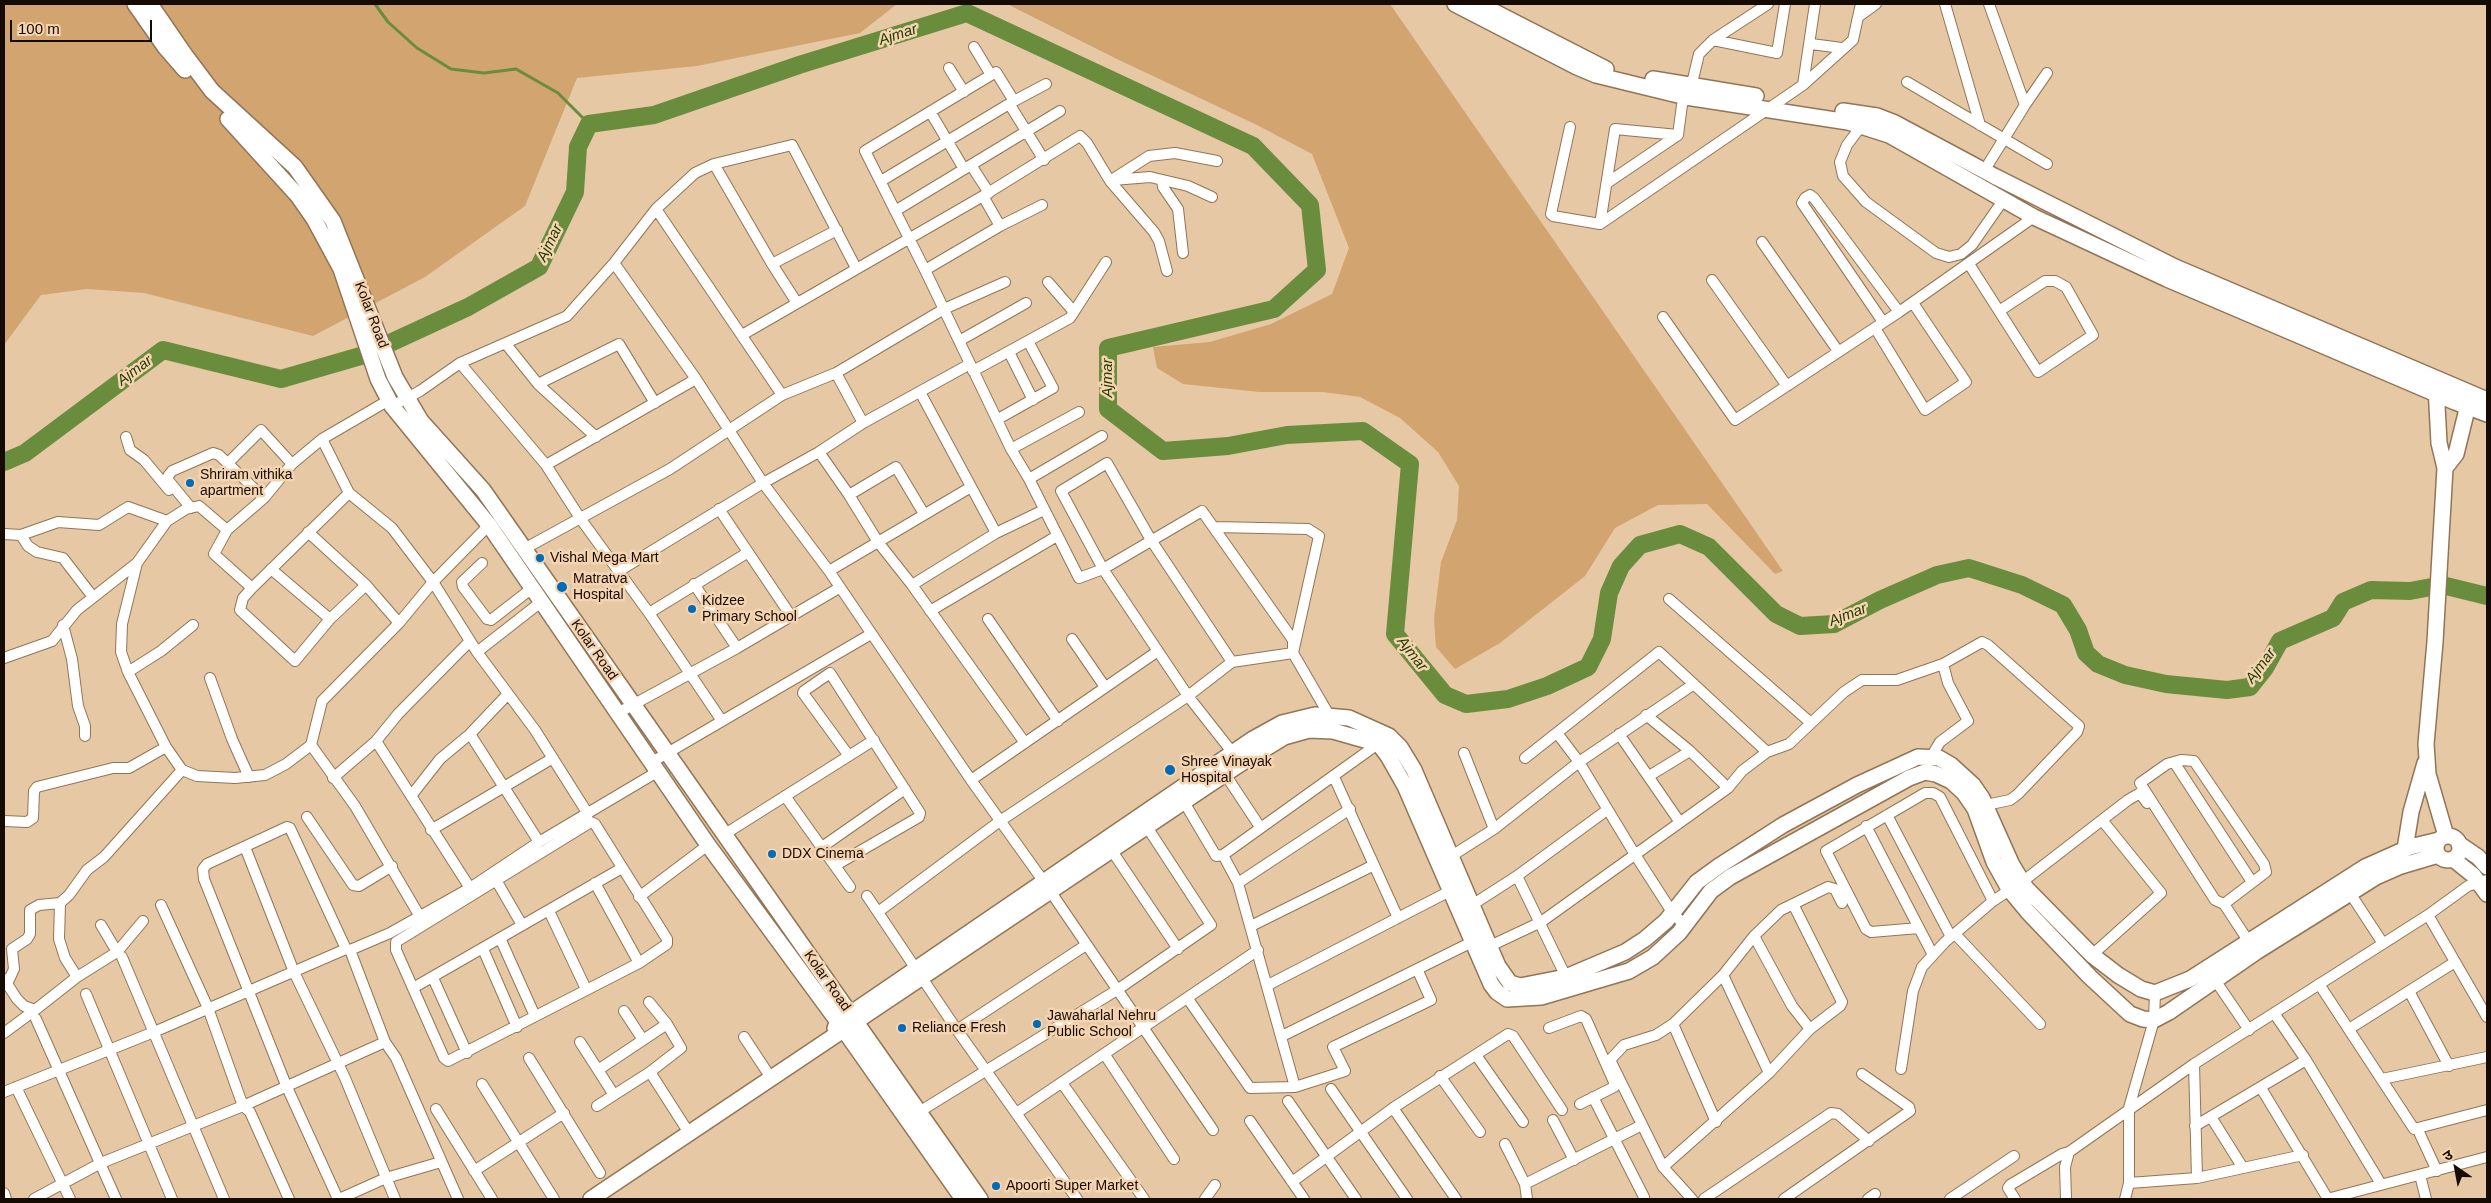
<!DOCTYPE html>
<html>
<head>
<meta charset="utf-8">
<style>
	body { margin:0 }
	#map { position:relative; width:2491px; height:1203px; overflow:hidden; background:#e7c8a5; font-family:Arial,"Noto Sans Devanagari",sans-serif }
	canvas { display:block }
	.frame { position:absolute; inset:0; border:5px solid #160b02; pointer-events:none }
	.north { position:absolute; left:2431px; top:1143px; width:50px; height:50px; -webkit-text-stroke:4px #f5d5b1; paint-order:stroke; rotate:327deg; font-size:14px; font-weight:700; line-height:20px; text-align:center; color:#160b02 }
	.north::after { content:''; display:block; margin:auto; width:18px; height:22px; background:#160b02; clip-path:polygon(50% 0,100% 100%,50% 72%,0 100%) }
	.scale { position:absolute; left:10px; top:20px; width:142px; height:22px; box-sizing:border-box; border:2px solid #160b02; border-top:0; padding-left:6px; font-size:15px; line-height:18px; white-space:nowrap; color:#160b02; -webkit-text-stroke:4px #f5d5b1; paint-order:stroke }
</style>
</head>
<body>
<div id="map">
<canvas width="2491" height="1203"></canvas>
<div class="frame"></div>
<div class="north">उ</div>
<div class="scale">100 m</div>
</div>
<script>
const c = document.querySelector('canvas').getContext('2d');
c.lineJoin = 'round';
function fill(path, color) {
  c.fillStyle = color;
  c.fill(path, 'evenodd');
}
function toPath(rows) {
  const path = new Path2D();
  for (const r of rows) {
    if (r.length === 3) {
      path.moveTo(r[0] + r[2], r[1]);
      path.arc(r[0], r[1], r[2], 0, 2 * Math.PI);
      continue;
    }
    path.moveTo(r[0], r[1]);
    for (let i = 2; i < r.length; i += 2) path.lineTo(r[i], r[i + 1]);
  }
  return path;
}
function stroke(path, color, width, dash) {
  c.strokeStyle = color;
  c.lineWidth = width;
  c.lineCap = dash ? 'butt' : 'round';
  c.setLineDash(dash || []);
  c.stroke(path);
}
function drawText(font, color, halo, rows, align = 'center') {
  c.font = font + ' Arial,sans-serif';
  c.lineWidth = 5;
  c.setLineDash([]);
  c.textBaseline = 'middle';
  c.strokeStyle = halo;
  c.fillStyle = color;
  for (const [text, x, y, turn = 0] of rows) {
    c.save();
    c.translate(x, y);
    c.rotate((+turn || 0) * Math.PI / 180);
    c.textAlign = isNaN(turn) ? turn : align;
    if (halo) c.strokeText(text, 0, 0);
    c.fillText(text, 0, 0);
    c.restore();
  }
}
const green = toPath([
	[4,4,897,4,860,33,697,66,577,78,525,206,425,277,313,336,144,293,87,289,41,295,4,345],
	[1007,4,1390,4,1783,571,1775,574,1707,504,1658,505,1615,528,1585,576,1500,643,1455,669,1436,647,1434,619,1441,562,1457,520,1459,486,1438,452,1400,418,1360,397,1323,392,1259,392,1183,384,1157,368,1153,347,1210,342,1271,324,1332,294,1349,248,1312,154,1257,125,1121,61]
]);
const stream = toPath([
	[375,4,388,22,417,48,451,69,484,73,516,69,558,93,589,124]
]);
const river = toPath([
	[4,462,25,453,163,350,281,379,364,355,468,307,539,267,575,192,578,147,589,124,654,115,799,65,967,13,1253,146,1310,205,1317,270,1274,309,1108,348,1108,409,1163,451,1228,446,1287,435,1363,431,1410,464,1395,634,1445,695,1466,704,1508,699,1547,686,1588,667,1602,639,1609,593,1621,566,1640,545,1680,534,1709,547,1776,614,1800,626,1834,624,1880,600,1937,575,1969,568,2022,585,2063,605,2078,630,2086,653,2098,664,2125,675,2166,684,2227,690,2250,687,2265,668,2280,641,2333,618,2343,602,2371,590,2410,591,2442,585,2487,596]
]);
const street = toPath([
	[1861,4,1858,17,1876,4],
	[1945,4,1980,125],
	[1713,40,1777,53,1785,4],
	[1811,44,1842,48],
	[949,68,964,92],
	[991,75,996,72,1014,101,1046,84],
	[1907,82,2047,164],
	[1803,85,1815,4],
	[1010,105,1044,160],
	[2025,105,2047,73],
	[931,113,964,169],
	[1862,125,1847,145,1840,162,1843,176,1866,202,1936,253,1949,257,1961,254,1972,245,2004,199],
	[1570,127,1551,214,1553,216,1600,224,1803,85,1853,40,1858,17],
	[1678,135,1682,105,1693,79,1699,54,1713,40,1768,4],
	[714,164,772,264,797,303],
	[971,165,989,193],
	[1984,171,2025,105,1989,4],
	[1113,180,1150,177,1188,186,1212,197],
	[1162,180,1163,187,1178,209,1183,253],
	[881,181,1014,101],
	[1110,181,1154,232,1159,241,1167,271],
	[656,209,782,395],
	[895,211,1060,111],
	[1600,224,1615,129,1678,135,1607,183],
	[1000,226,1042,205],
	[1762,242,1838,351],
	[614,263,696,379,763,483,829,571,971,780,1044,882,1213,1130],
	[772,264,837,230],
	[1969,264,1999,311,2038,372,2093,335,2066,287,2055,281,2045,281,1999,311],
	[925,270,1000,226,983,196],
	[1712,280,1787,386],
	[1048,282,1074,312],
	[1663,317,1735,420,1899,312,2034,217],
	[1883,322,1802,203,1805,198,1810,195,1814,198,1899,312],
	[1875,328,1925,410,1966,382,1913,303],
	[742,335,983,196,1080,136,1087,143,1110,181,1149,156,1175,153,1217,161],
	[959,341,1026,303],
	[506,344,538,384,596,437],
	[1009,352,1033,400],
	[460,363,546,465,580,518,649,613,722,721],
	[973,371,1070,318,1106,262],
	[836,373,863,423],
	[538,384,619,344,655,403],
	[920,392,996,533],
	[392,406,420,391,460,363,567,316,614,263,656,209,695,173,714,164,792,145,856,268],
	[998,419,1053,388,1028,341],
	[126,437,130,450,144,460,169,490],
	[322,439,349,493,392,528,433,582,477,652,535,730,588,814],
	[1011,449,1079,412],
	[819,452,849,495,878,542,912,585,1025,743],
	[228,463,261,430,292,464],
	[546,465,696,379],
	[1029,479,1102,436],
	[349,493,252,588,243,598,240,610,295,661,330,619,366,585],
	[849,495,896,467,924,514],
	[191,508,168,480,168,476,172,471,213,453,219,455,264,498],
	[719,509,791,616],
	[1214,527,1308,529,1319,536,1293,653,1329,715],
	[308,532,366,585,399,623],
	[4,534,21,535,58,522,99,525,128,507,167,521],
	[21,535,28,546,37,552,63,558,93,597],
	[524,549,670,469,782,395,836,373,944,309,1005,282],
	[482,563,462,582,463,587,487,619,491,620,531,589],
	[271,569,330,619],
	[619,571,763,483,819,452,863,423,970,364],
	[829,571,971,487],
	[694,584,737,648],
	[912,585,996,533,1044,510],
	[252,588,214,554,227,530,264,498,292,464,322,439,389,400],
	[1669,599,1811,723],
	[930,611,1057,536],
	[649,613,747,553],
	[988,619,1058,721],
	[63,625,72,659,78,706,85,726,85,736],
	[1072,639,1105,687],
	[477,652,541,602],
	[4,658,52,641,77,610,137,563],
	[1232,662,1151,540,1107,463,1061,491,1103,569,1188,696,1236,757],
	[128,672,161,651,193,625],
	[210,678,232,739,249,777],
	[616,714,737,648,839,588],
	[1646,715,1690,751,1728,788],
	[1557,733,1579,762,1634,853,1672,912,1684,925],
	[470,734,539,842],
	[1619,734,1679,821],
	[376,741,470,888],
	[311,745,355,806,419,915],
	[166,747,128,672,121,652,122,624,137,563,167,521,186,509,199,506,227,530],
	[1464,753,1494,829],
	[1525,758,1659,652,1767,752],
	[1929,760,1940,742,1968,721,1948,683,1943,664],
	[2181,760,2194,761,2264,864,2266,872,2224,904,2215,900,2140,783,2167,764,2181,760],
	[652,762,871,634],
	[2174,762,2252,882],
	[1225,774,1260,827],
	[1649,776,1690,751],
	[1334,777,1398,918],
	[333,778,376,741,398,714,469,642],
	[971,780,1158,651],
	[411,796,440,759,470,734,508,694],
	[785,796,850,887],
	[1184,802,1216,856,1223,855,1382,741],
	[1887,815,1951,937],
	[307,817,353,885,359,886,392,866],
	[2102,820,2128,800,2140,793,2147,803],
	[4,821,27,822,33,818,34,791,37,787,113,768,129,768,166,747,182,770],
	[591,822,595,824,667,939,667,944,639,963,448,1061,444,1058,396,950,396,942,591,822],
	[1866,826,1933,955],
	[431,830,553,758],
	[725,834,874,740],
	[245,847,294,972,345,1078,395,1199],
	[822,847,905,789],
	[1112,851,1178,949],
	[1223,855,1238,883,1295,1087],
	[1450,857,1494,829,1579,762,1694,684],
	[836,865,919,817,920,813,830,673,804,691,803,693,849,756],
	[1517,876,1566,977],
	[496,880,522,925],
	[595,883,639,963],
	[1238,883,1350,809],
	[2350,893,2382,942],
	[867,896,957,1030,1077,1199],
	[639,897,708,845],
	[1793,904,1842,1002,1840,1006,1810,1029],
	[2224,904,2251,945],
	[161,905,208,1008,243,1106,250,1112,289,1199],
	[1472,905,1517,876,1607,810],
	[549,911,586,989],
	[878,912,1000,821,1188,696,1232,662,1293,653,1293,640,1202,511,1103,569,1079,578,1029,479,1011,449,925,270,865,151,991,75,974,47],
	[2428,915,2487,1017],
	[101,925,117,952,77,977,65,958,59,939,60,903,69,895,87,870,104,857,182,770,197,776,235,778,265,775,286,764,311,745,322,701,399,623,433,582,489,525],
	[1251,926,1374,865],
	[1919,928,1871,932,1866,929,1826,851,1925,793,1933,793,1940,797,1993,901],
	[1955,934,2040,1024],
	[500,938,535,1016],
	[1490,946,1541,922,1728,788,1742,771,1767,752,1789,744,1844,692,1862,680,1897,680,1943,664,1982,642,1988,645,2079,726,2077,732,2018,794,2010,800,1986,805],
	[483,949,517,1027],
	[350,950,385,1042,396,1058,458,1199],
	[117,952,143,921],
	[122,957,224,1199],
	[1723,975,1769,1073],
	[433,978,467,1053],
	[4,979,17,999,24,1006,35,1010,77,977],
	[2215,980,2249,1030],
	[7,984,14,969,12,949,27,939,30,934,30,910,39,905,60,903],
	[2319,984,2414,1129,2487,1110],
	[1268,985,1450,891],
	[413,988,622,868],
	[2409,991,2449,1066],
	[86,994,172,1199],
	[1188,999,1250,1088,1295,1087,1345,1071,1333,1047,1431,1000,1418,971],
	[624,1011,643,1040],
	[2274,1013,2306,1060,2381,1184],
	[36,1019,116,1199],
	[1673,1024,1716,1122],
	[1549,1028,1581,1016,1586,1019,1614,1082,1614,1087,1580,1104],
	[2349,1029,2455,962],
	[957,1030,1086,945],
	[4,1033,35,1010],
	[1282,1036,1472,942],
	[744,1037,771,1078],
	[580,1042,598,1070,667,1024,649,1002],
	[1105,1055,1174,1159],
	[1476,1055,1523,1122],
	[529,1058,600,1173],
	[2194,1064,2197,1178],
	[1901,1069,1913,991,1922,967,1945,942,1993,901,2022,882,2102,820,2161,893,2092,955],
	[598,1070,614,1095,650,1072,681,1048,667,1024],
	[650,1072,689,1133],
	[1440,1076,1480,1132],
	[2382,1079,2487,1057],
	[1062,1083,1144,1199],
	[482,1084,554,1199],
	[16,1087,70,1199],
	[2261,1088,2328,1199],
	[1331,1089,1407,1199],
	[4,1092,154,1032,346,949,350,950,390,933,470,888,539,842,657,772],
	[1593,1097,1644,1197],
	[1288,1101,1356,1199],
	[597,1106,614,1095],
	[1393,1108,1456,1199],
	[436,1109,492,1199],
	[1018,1112,1258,950],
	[914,1115,1117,990,1211,925,1147,827],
	[2211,1117,2243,1168],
	[1553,1120,1574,1160],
	[1250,1121,1304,1199],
	[2195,1126,2306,1060],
	[2418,1130,2437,1171],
	[1505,1144,1525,1184,1527,1199],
	[1663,1167,1769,1073,1810,1029,1792,1006,1754,936],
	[474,1171,564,1113],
	[2420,1175,2426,1199],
	[1292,1182,1393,1108,1508,1034,1513,1036,1562,1110],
	[2129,1183,2197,1178,2303,1155],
	[1525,1184,1642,1125],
	[4,1193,6,1199],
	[34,1199,101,1163,243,1106,385,1042],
	[338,1199,286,1085,204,879,203,869,207,864,287,827,290,828,346,949],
	[339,1199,386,1178,441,1162],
	[1205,1199,1215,1185],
	[1692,1199,1663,1167,1610,1060,1624,1045,1656,1035,1673,1024,1723,975,1754,936,1781,910,1828,887,1835,889,1842,903],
	[1704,1199,1831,1113,1838,1114,1869,1141],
	[1784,1199,1910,1111,1909,1107,1862,1074],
	[1868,1199,1875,1194],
	[1950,1199,2014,1156],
	[2015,1199,2008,1188,2010,1185,2062,1154,2069,1152],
	[2066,1199,2065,1167,2069,1152,2194,1064,2428,915,2468,886,2487,880],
	[2125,1199,2129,1183,2129,1108,2154,1020,2155,993],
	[2327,1199,2487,1157]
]);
const secondary = toPath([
	[135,4,165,47,185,70],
	[150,4,185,55,212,91,295,167,333,221,395,377,421,421,483,490,980,1199],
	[1455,4,1577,67,1596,75,1686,97,1848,122,1889,135,2034,217,2167,279,2455,402,2487,414],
	[1479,4,1606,69],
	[1653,79,1756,96],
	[1843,111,1877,116,1895,123,1994,176,2175,267,2487,400],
	[228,119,298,196,314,219,341,269,378,379,392,406,489,525,708,845,844,1030,963,1199],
	[2436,387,2439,443,2445,468,2435,642,2426,744,2428,774,2446,836],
	[2445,468,2456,454,2470,397],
	[2448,848,12],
	[2459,844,2478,857,2487,867],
	[2405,849,2411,812,2425,763],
	[2453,859,2473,875,2487,894],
	[835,1028,838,1022,850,1014,1253,739,1282,723,1315,715,1349,718,1389,736,1400,747,1414,770,1498,966,1510,983,1520,986,1566,977,1625,952,1645,939,1666,921,1697,882,1719,866,1783,825,1857,785,1918,757,1939,758,1951,765,1973,785,1982,798,2012,865,2026,888,2092,955,2118,975,2141,989,2155,993,2190,979,2365,867,2410,847,2439,840],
	[591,1199,1240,764,1284,737,1309,730,1333,731,1379,744,1388,756,1405,786,1491,984,1497,992,1507,999,1541,997,1629,971,1653,957,1679,933,1711,891,1730,877,1909,778,1925,772,1936,774,1951,781,1964,793,1975,809,1994,862,2009,889,2028,912,2090,977,2130,1014,2143,1019,2154,1020,2169,1012,2256,952,2376,877,2401,866,2438,855]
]);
const markers = [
	[190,483,5,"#026bb7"],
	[540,558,5,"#026bb7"],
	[562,587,6,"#026bb7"],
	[692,609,5,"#026bb7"],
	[1170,770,6,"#026bb7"],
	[772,854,5,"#026bb7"],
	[1037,1024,5,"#026bb7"],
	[902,1028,5,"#026bb7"],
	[996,1186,5,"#026bb7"]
];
const streetNames = [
	["Kolar Road",371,315,69],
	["Kolar Road",594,650,55],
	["Kolar Road",827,981,55]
];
const poiNames = [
	["Shriram vithika",200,475],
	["apartment",200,491],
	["Vishal Mega Mart",550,558],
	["Matratva",573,579],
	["Hospital",573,595],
	["Kidzee",702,601],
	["Primary School",702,617],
	["Shree Vinayak",1181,762],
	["Hospital",1181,778],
	["DDX Cinema",782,854],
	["Jawaharlal Nehru",1047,1016],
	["Public School",1047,1032],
	["Reliance Fresh",912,1028],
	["Apoorti Super Market",1006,1186]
];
const waterNames = [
	["Ajmar",898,35,-18],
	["Ajmar",550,243,-64],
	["Ajmar",135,371,-37],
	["Ajmar",1108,378,-90],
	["Ajmar",1848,615,-21],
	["Ajmar",1412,654,52],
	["Ajmar",2261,666,-53]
];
fill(green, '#d2a470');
stroke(stream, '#698d3d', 3);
stroke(river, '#698d3d', 18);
stroke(street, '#927555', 12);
stroke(secondary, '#927555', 18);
stroke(street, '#fff', 10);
stroke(secondary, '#fff', 15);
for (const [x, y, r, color] of markers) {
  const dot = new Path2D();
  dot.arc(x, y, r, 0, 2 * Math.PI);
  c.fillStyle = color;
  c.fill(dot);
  stroke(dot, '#f5d5b1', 2);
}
drawText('14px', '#160b02', '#f5d5b1', streetNames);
drawText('14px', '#160b02', '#f5d5b1', poiNames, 'left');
drawText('italic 15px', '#253c00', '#f5d5b1', waterNames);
</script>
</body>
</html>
